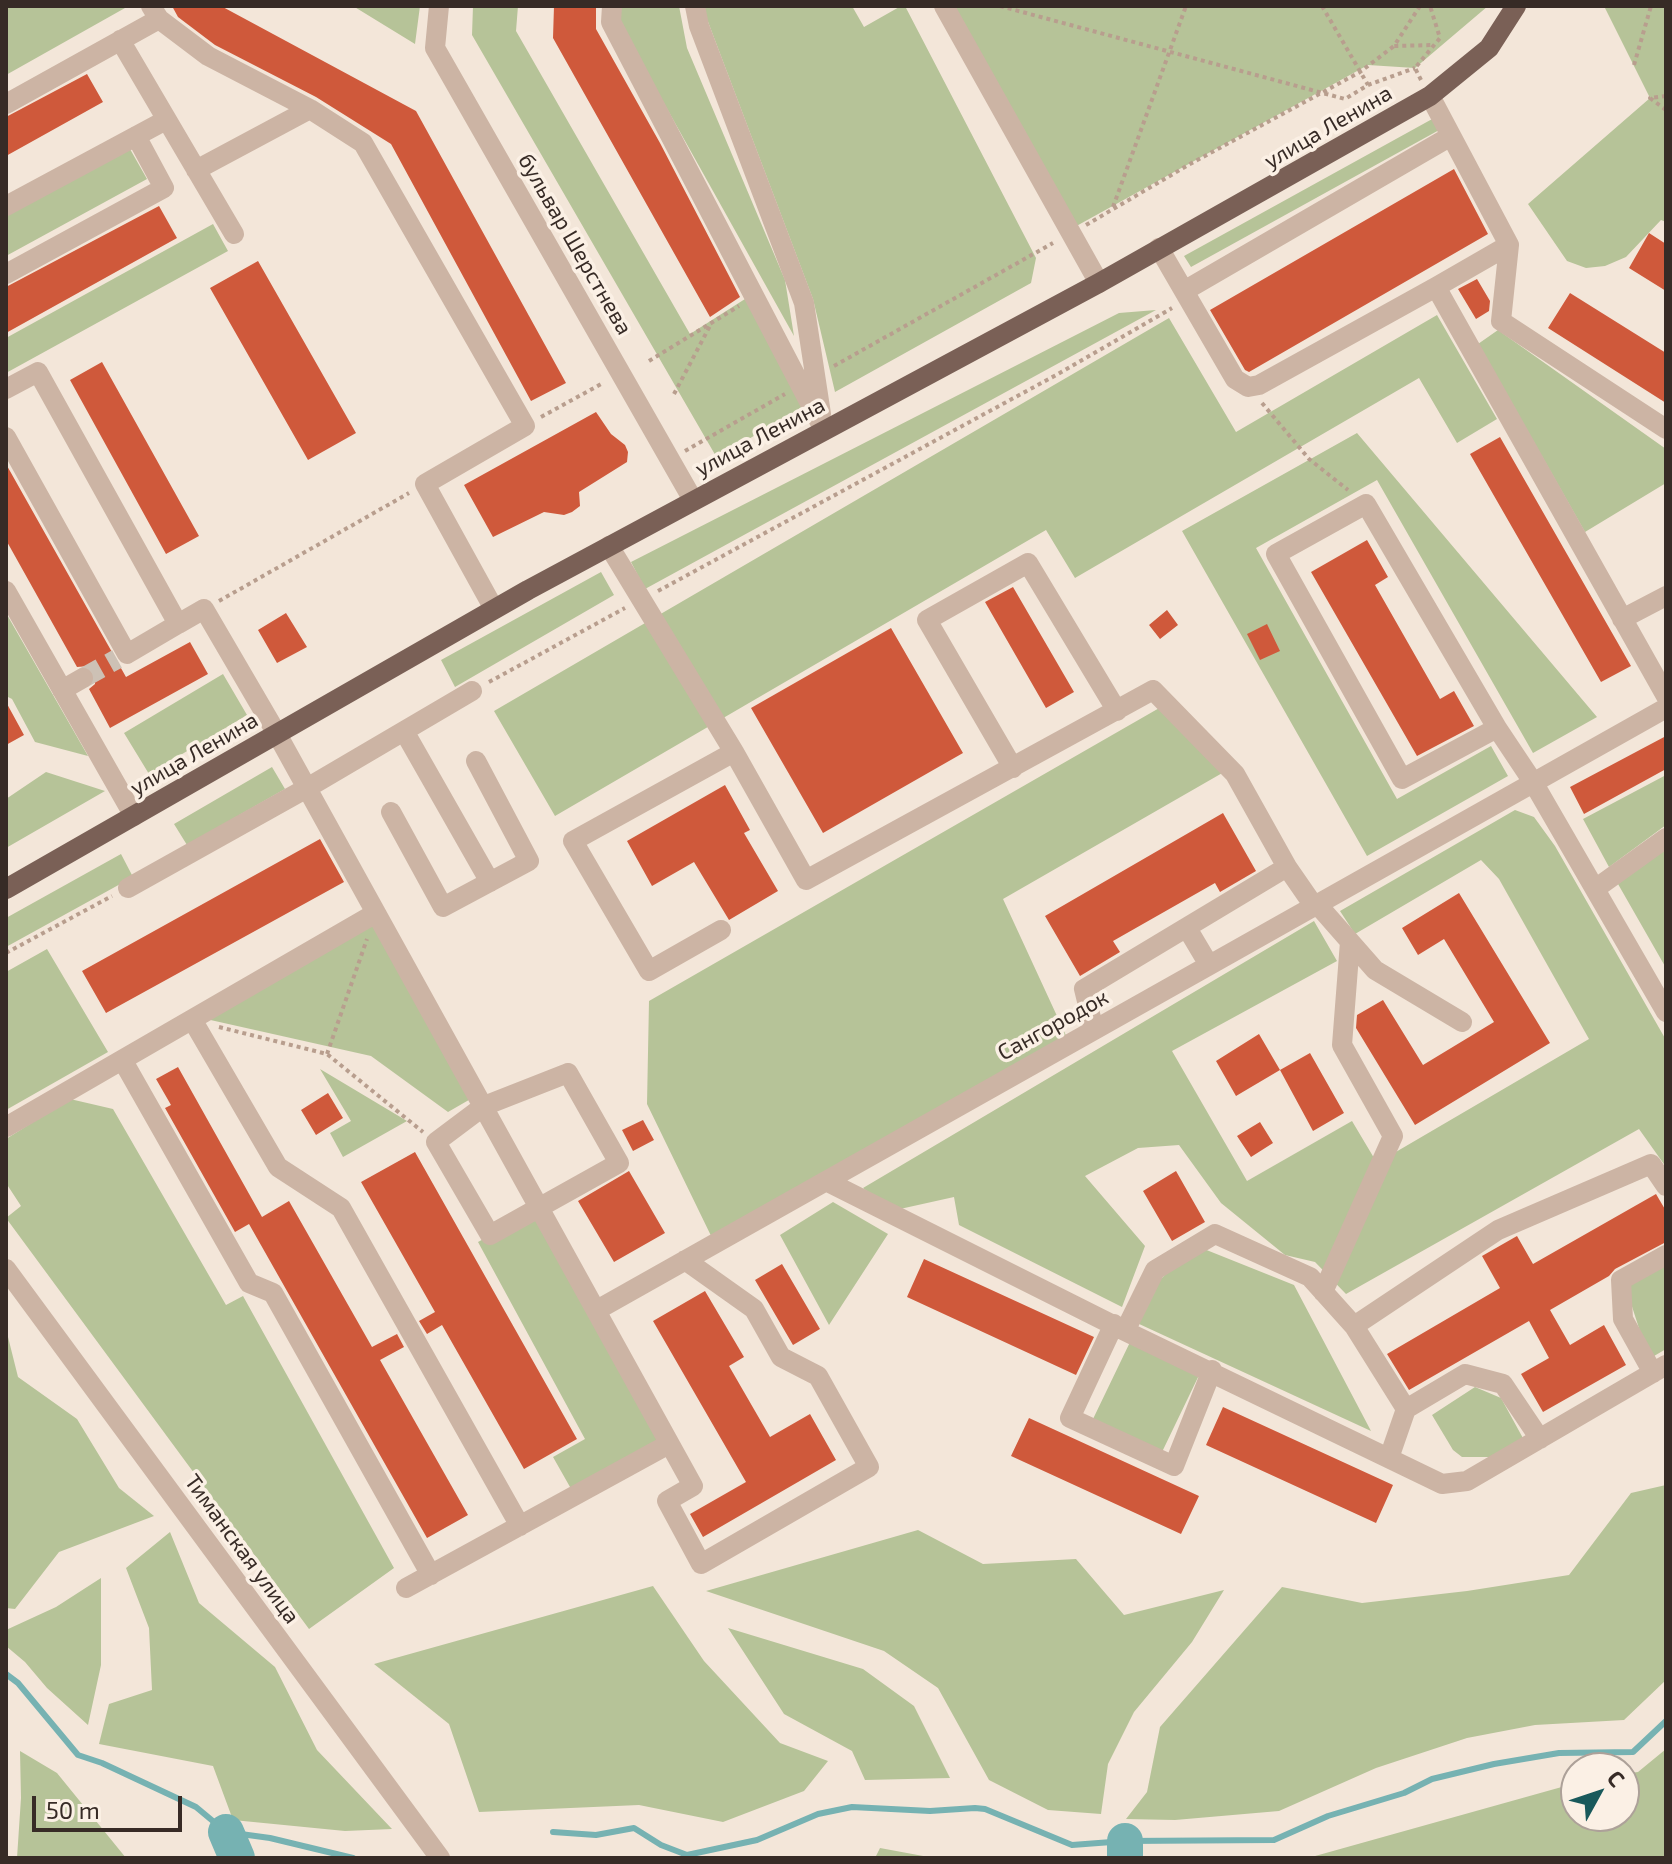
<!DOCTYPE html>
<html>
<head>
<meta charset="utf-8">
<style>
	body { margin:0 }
	#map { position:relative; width:1672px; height:1864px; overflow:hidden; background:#f3e6d9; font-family:"Exo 2",sans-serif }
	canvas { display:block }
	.frame { position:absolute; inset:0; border:8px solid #372b26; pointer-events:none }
	.north { position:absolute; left:1560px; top:1752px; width:80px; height:80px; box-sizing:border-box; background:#fbf0e5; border:2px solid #ada199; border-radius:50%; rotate:50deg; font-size:22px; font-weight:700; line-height:32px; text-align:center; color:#372b26 }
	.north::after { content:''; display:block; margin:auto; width:28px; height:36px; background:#19595b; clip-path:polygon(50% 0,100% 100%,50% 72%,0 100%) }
	.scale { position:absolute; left:32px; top:1796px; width:150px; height:36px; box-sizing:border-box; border:4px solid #372b26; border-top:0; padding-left:10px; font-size:24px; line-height:28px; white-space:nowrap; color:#372b26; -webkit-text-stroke:6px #fbf0e5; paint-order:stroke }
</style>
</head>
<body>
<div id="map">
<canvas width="1672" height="1864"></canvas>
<div class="frame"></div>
<div class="north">С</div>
<div class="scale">50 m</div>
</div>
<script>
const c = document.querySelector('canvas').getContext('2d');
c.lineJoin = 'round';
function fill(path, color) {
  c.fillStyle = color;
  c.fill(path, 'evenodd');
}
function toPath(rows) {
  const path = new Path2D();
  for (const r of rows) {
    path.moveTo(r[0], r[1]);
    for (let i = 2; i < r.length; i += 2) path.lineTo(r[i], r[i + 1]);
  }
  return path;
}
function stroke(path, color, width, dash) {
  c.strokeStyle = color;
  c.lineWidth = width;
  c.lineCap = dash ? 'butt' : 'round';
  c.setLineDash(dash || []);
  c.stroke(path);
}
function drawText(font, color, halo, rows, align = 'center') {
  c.font = font + ' "Exo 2",sans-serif';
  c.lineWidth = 7;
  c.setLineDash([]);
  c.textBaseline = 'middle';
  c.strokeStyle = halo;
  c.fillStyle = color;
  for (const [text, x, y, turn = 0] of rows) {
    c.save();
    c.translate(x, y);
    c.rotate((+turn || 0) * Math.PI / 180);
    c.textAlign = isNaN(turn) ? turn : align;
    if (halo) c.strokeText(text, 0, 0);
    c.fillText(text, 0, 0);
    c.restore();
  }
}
const green = toPath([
	[6,6,124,6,125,8,6,75],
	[353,6,420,6,415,44],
	[473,6,518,6,516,31,690,334,745,299,807,404,717,458,472,35],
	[619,6,679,6,687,48,785,280,794,336,618,21],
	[702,6,852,6,864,27,901,6,905,6,1036,258,1031,283,835,392,813,299],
	[948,6,1488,6,1415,68,1368,65,1071,229],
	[1604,6,1666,6,1666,222,1661,220,1626,257,1605,266,1586,268,1567,261,1528,204,1650,98],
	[1434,118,1441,129,1191,267,1184,256],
	[126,142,147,179,6,256,6,208],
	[213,224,228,251,6,373,6,338],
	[1156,310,645,589,631,562,1119,313],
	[1437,315,1497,419,1457,443,1419,378,1075,578,1046,530,555,816,494,711,1169,318,1236,432],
	[1498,330,1666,449,1666,483,1585,532,1478,344],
	[1357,433,1597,717,1533,753,1377,480,1256,548,1397,799,1491,746,1508,776,1367,856,1182,531],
	[601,572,614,595,455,687,441,660],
	[6,613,88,756,35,742,12,699,6,696],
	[223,674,247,715,149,774,124,733],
	[1161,707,1224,772,1003,899,1069,1042,715,1244,647,1104,649,1001],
	[272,767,285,789,187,845,174,824],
	[46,772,105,791,6,848,6,799],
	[1666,775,1666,825,1609,867,1583,819],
	[1515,810,1534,817,1555,846,1666,1040,1666,1167,1639,1129,1346,1294,1315,1262,1285,1255,1221,1203,1179,1145,1138,1148,1085,1176,1145,1246,1122,1307,959,1225,954,1197,891,1211,863,1188,1314,921,1337,961,1172,1051,1247,1181,1352,1121,1377,1163,1589,1039,1499,879,1481,860,1355,934,1340,911],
	[1666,847,1666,968,1618,884],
	[121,854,133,877,6,947,6,918],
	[375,919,474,1097,448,1112,371,1056,206,1019],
	[47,949,108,1052,6,1110,6,972],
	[320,1069,407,1121,343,1157,330,1133,351,1121],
	[70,1099,113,1109,226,1305,243,1296,394,1568,309,1629,6,1218,21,1206,6,1183,6,1139],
	[833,1202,888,1234,829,1325,780,1235],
	[537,1210,665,1444,574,1494,553,1457,585,1439,478,1242],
	[1194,1245,1294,1285,1371,1431,1124,1317],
	[1666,1261,1666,1349,1649,1359,1625,1285],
	[6,1329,18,1377,77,1419,119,1488,154,1516,59,1552,15,1609,6,1608],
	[1132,1338,1201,1371,1162,1452,1093,1419],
	[1475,1387,1501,1398,1524,1440,1496,1457,1462,1457,1453,1450,1432,1415],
	[1666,1485,1666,1680,1624,1720,1535,1725,1467,1738,1376,1768,1279,1811,1175,1820,1126,1819,1147,1792,1160,1727,1282,1587,1362,1603,1467,1591,1569,1575,1631,1493],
	[918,1530,983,1564,1076,1559,1124,1615,1224,1590,1192,1642,1134,1712,1108,1764,1101,1814,1048,1810,989,1780,938,1688,884,1651,706,1591],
	[170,1532,199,1603,275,1667,317,1750,392,1829,345,1831,233,1820,213,1766,99,1744,109,1704,152,1690,149,1628,126,1568],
	[101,1578,101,1665,88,1725,47,1688,25,1662,6,1646,6,1630,56,1607],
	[653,1586,704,1661,780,1743,828,1761,804,1791,723,1822,639,1805,479,1812,449,1724,374,1664],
	[728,1628,863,1669,914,1706,950,1778,865,1780,852,1751,784,1714],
	[1666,1749,1666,1858,1308,1858,1576,1783,1576,1816,1624,1816,1624,1774,1638,1772],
	[20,1751,57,1773,126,1858,17,1858,21,1798],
	[880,1848,934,1858,875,1858]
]);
const stream = toPath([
	[6,1674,18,1683,78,1755,102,1763,196,1807,226,1832,270,1838,353,1858],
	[553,1832,596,1835,634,1828,661,1845,687,1855,757,1840,818,1814,852,1807,930,1811,975,1808,985,1809,1072,1845,1125,1841,1274,1840,1328,1816,1404,1793,1432,1779,1494,1764,1559,1753,1633,1752,1666,1721]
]);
const river = toPath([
	[226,1832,237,1858],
	[1125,1858,1125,1841]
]);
const building = toPath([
	[172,6,221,6,416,111,566,383,531,401,391,144,316,97,215,45,178,17],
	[554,6,596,6,596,29,660,143,740,297,710,317,553,38],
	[87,74,103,102,6,156,6,117],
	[1454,169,1488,234,1249,372,1245,370,1210,310],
	[159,206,177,238,6,333,6,287],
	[1649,233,1666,244,1666,291,1629,268],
	[258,261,356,433,308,460,210,288],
	[1477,279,1490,301,1489,311,1476,319,1458,289],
	[1570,293,1666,353,1666,403,1548,328],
	[102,362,199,536,166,554,70,380],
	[596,412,611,434,625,445,628,452,627,462,579,492,580,506,572,512,564,515,544,512,493,537,464,485],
	[1500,437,1631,666,1601,682,1470,454],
	[6,464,126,677,190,642,208,674,110,728,89,689,95,684,95,672,89,666,77,667,6,540],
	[1367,540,1388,577,1375,585,1440,699,1454,691,1474,726,1417,756,1311,572],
	[1013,587,1074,692,1046,708,985,602],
	[1167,610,1178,625,1160,639,1149,625],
	[286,613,307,647,277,663,258,630],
	[1267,624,1280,651,1260,660,1247,634],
	[891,628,963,753,823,833,751,708],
	[6,702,24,735,6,745],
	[1666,736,1666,769,1584,814,1570,787],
	[725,785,750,830,744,833,778,891,729,920,694,862,652,886,627,841],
	[1223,813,1256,871,1220,892,1215,883,1113,941,1120,952,1080,976,1045,916],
	[320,839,344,882,106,1013,82,971],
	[1459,893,1550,1043,1415,1125,1356,1028,1357,1015,1383,1000,1423,1065,1494,1022,1444,939,1418,955,1402,928],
	[1259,1034,1280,1070,1236,1096,1216,1061],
	[1310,1053,1344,1113,1313,1131,1280,1070],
	[178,1067,262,1217,289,1201,372,1347,397,1334,404,1347,380,1360,468,1515,427,1538,249,1224,235,1232,165,1108,171,1105,156,1079],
	[328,1093,343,1118,316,1135,301,1110],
	[643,1120,654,1140,633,1151,622,1130],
	[1260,1122,1273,1143,1251,1157,1237,1136],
	[415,1152,577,1439,524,1469,442,1325,427,1334,419,1321,435,1312,361,1182],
	[629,1171,665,1233,614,1262,578,1201],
	[1176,1171,1205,1222,1172,1241,1143,1191],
	[1656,1194,1666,1211,1666,1242,1615,1269,1609,1276,1550,1310,1570,1345,1604,1325,1626,1365,1543,1412,1521,1374,1549,1358,1529,1321,1409,1390,1387,1354,1500,1288,1482,1256,1517,1236,1533,1264],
	[924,1259,1094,1337,1076,1375,907,1297],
	[782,1264,820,1329,793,1345,755,1280],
	[705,1291,744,1357,729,1366,770,1437,810,1414,836,1460,703,1537,690,1514,746,1482,653,1321],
	[1223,1407,1393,1485,1376,1523,1206,1445],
	[1029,1418,1199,1496,1181,1534,1011,1456]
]);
const minorTunnel = toPath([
	[83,678,117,659]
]);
const path = toPath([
	[1000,6,1345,99,1368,85,1415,68],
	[1322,6,1368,85],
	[1420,6,1394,46,1433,45],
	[1634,65,1651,6],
	[1421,80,1415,68,1440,38,1430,6],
	[1666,96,1650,98,1666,110],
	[1113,207,1186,6],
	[1086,225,1190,164,1360,72,1394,46],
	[649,361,739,306],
	[834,366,1053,243],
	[674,394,712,322],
	[1262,403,1309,459,1348,490],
	[541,417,603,383],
	[685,451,785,394],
	[658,591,1058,374,1172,308],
	[219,601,409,493],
	[489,682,625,608],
	[6,953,112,896],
	[219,1027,327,1054,423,1132],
	[327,1054,367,939]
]);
const minor = toPath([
	[151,6,159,19,208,56,310,109,363,143,525,426,425,484,494,609],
	[439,6,435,48,693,500],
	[612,6,611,22,824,430],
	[695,6,699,26,804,303,821,414],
	[944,6,1099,283],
	[120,40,234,234],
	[6,104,159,19],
	[196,170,310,109],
	[6,206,166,120],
	[1509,245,1501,321,1666,429],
	[1159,248,1235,379,1248,387,1259,385,1436,287,1509,245,1430,96],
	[6,274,164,188,136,136],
	[1436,287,1666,696],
	[1184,291,1451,136],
	[6,389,38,372,178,624,204,609,277,734,693,1486,667,1501,701,1564,869,1467,818,1376,781,1357,754,1309,685,1260],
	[6,437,127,654,178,624],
	[609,546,734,752,806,880,1153,690,1235,774,1287,867],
	[6,591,134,816],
	[1622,619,1666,596],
	[62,690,83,678],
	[1497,728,1402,779,1276,554,1366,504,1497,728,1533,782,1666,1012],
	[404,731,490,882],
	[1013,768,927,620,1028,563,1117,711],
	[391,812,443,907,529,861,476,761],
	[128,888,307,788,472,691],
	[1595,889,1666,838],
	[1317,904,1375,970,1462,1022],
	[1187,928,1209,965],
	[721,930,649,971,573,841,734,752],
	[193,1021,278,1167,341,1208,520,1526],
	[1094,1030,1084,989,1287,867,1314,906],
	[123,1061,249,1283,273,1293,431,1575],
	[568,1073,619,1163,490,1235,436,1142,484,1106,568,1073],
	[6,1127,376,913],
	[826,1181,1125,1331,1442,1484,1467,1481,1666,1365],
	[6,1269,440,1858],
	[1323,1292,1393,1136,1342,1045,1350,942],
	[597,1310,1666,708],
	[1114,1324,1070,1418,1174,1466,1212,1370],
	[1354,1326,1498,1230,1651,1164,1666,1186],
	[1125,1331,1155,1270,1215,1234,1310,1277,1354,1326,1406,1409,1389,1458],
	[1653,1373,1623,1319,1621,1280,1666,1255],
	[1406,1409,1465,1374,1503,1384,1540,1439],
	[406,1588,669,1444]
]);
const major = toPath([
	[6,889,528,590,1099,283,1430,96,1489,48,1516,6]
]);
const streetNames = [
	["улица Ленина",1328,127,-30],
	["бульвар Шерстнева",575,244,60],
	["улица Ленина",760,437,-28],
	["улица Ленина",194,754,-30],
	["Сангородок",1053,1025,-29],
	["Тиманская улица",242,1549,54]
];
fill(green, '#b6c398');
stroke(stream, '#76b2b2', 6);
stroke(river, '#76b2b2', 36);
fill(building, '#cf593b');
stroke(minorTunnel, '#cdc1b5', 20, [20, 10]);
stroke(path, '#b89e8e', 4, [4, 4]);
stroke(minor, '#ccb4a4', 20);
stroke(major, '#7a6056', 20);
drawText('22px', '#372b26', '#fbf0e5', streetNames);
</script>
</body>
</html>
